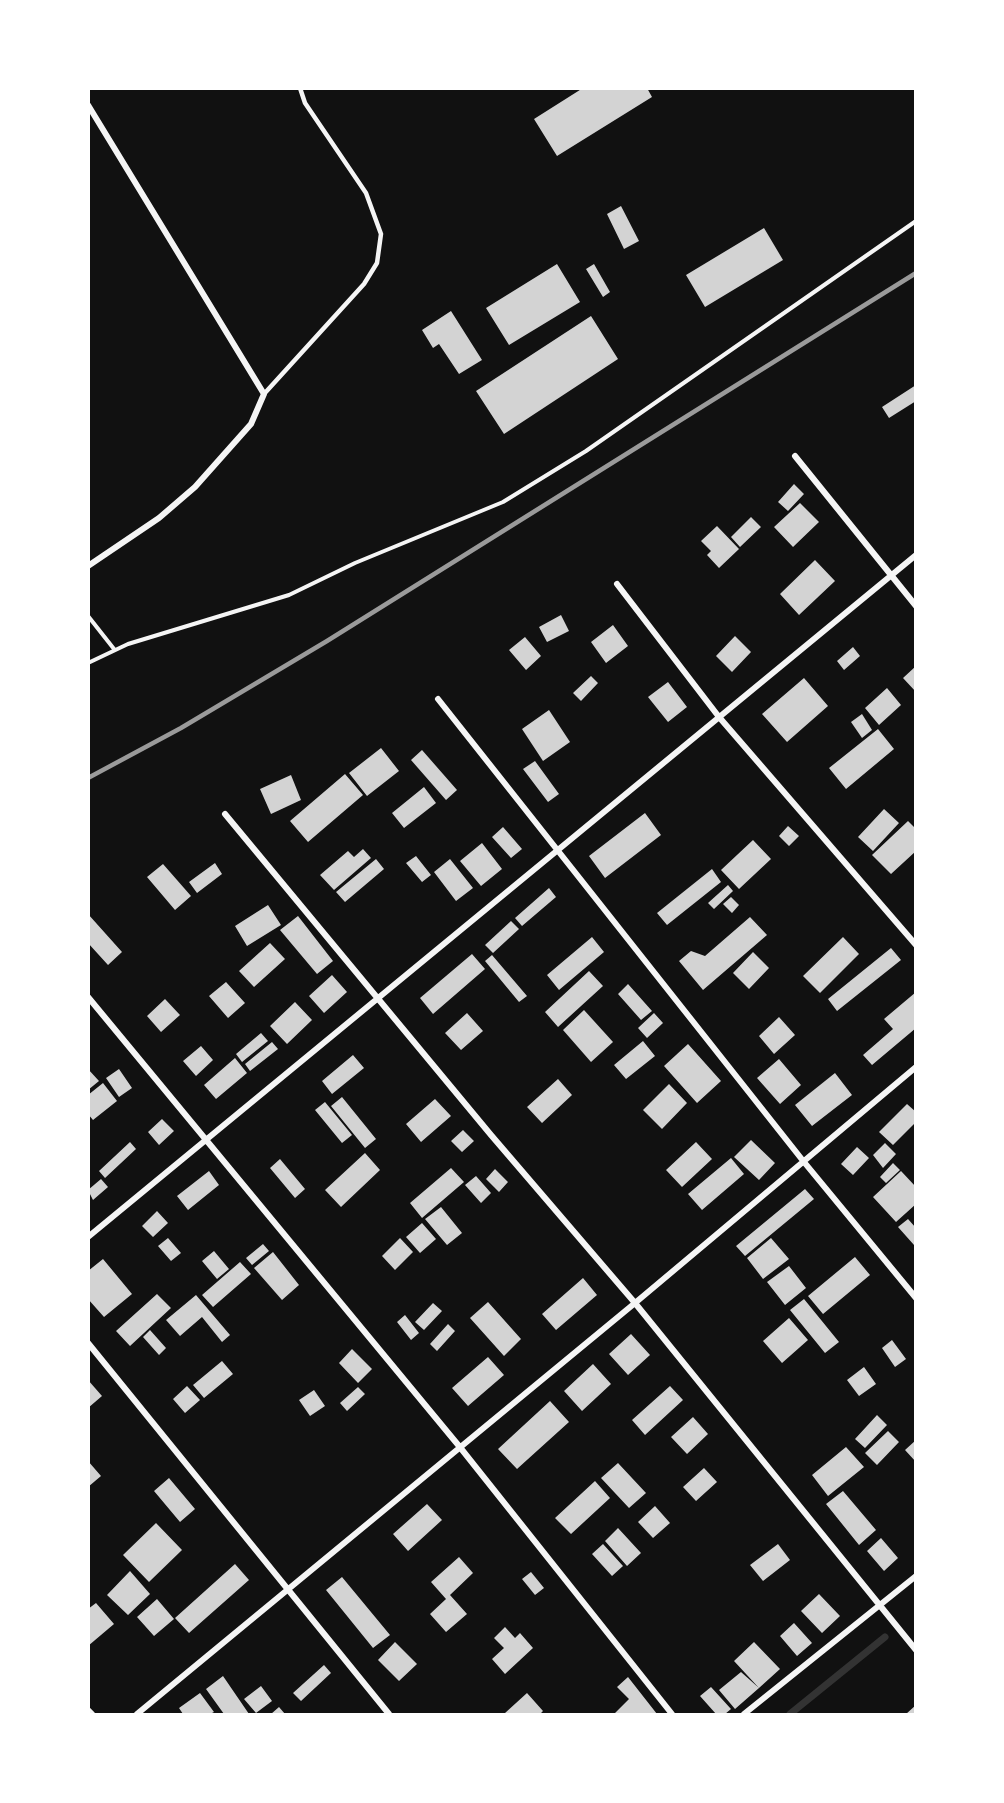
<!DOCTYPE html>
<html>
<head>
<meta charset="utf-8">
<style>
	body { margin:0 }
	#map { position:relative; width:1004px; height:1803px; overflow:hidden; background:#111; font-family:Montserrat,sans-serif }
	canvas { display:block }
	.frame { position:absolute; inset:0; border:90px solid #fff; pointer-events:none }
</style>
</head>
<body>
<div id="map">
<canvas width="1004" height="1803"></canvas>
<div class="frame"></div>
</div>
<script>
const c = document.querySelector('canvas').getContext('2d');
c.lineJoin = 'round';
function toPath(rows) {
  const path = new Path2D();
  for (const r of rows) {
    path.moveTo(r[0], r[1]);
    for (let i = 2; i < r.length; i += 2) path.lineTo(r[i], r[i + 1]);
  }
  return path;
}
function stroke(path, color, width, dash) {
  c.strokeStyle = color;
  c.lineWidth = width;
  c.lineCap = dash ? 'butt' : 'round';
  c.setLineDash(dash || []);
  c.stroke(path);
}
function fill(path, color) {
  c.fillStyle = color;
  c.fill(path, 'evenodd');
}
const stream = toPath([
	[790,1714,885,1637]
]);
const building = toPath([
	[583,88,647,88,652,97,557,156,534,119],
	[621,206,639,241,624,249,607,214],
	[764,228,783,260,705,307,686,275],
	[557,264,580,302,509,345,486,308],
	[594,264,610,292,603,297,586,269],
	[451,311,482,360,459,374,439,344,433,348,422,330],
	[591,316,618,359,504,434,476,391],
	[916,385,916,401,889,418,882,407],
	[794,484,804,494,788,511,778,502],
	[800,503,819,522,793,547,774,527],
	[751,517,761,527,740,547,731,537],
	[717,526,739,549,719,568,707,555,711,551,701,541],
	[815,560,835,581,799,615,780,594],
	[561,615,569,631,547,642,539,627],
	[613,625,628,646,606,663,591,642],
	[735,636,751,652,732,672,716,656],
	[525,637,541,656,526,670,509,650],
	[853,647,860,656,844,670,837,661],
	[916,666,916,692,903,678],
	[591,676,598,683,581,701,573,693],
	[804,678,828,706,787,742,762,714],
	[668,682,687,707,668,722,648,697],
	[887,688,901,705,879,725,865,708],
	[549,710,570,742,543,761,522,729],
	[862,714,872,730,862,738,851,722],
	[878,729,894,749,846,789,829,768],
	[381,748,399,771,367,796,349,773],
	[422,750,457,790,446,800,411,760],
	[535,761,559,794,548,802,523,769],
	[345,774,363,795,308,842,290,821],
	[291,775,301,800,271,814,260,789],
	[424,787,436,803,404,828,392,813],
	[884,809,899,823,873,851,858,837],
	[645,813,661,835,605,878,589,856],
	[908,821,916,829,916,851,891,874,872,855],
	[788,826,799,836,789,846,779,836],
	[503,827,522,849,511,858,492,837],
	[753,840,771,859,739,889,721,870],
	[482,843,502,869,481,886,460,861],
	[363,849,371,858,334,890,320,875,348,851,354,857],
	[416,856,431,875,422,882,406,863],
	[376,859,384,869,345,902,336,892],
	[450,859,473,888,456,901,434,872],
	[215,863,222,874,197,893,189,882],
	[163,864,191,896,175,910,147,877],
	[712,869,721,882,667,925,657,913],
	[728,885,733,891,714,909,708,903],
	[549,888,556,897,522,926,515,918],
	[731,897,739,905,732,913,723,904],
	[268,905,281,925,247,946,235,926],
	[88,914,122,952,108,965,88,943],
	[298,916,333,961,317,974,280,930],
	[750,917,767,935,703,990,679,961,691,951,705,956],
	[511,921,519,929,493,953,485,945],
	[592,937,604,952,559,990,547,975],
	[843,937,859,954,820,993,803,976],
	[270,943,285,959,254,987,239,971],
	[891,948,901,960,837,1011,828,999],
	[753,952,769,968,749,989,733,973],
	[472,954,485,969,433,1014,420,998],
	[492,955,527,996,519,1002,485,961],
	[589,971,603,986,558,1027,545,1012],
	[332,975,347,992,324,1013,309,996],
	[226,982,245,1003,228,1018,209,996],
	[628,984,652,1011,641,1020,618,994],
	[916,992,916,1028,872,1065,863,1055,893,1029,884,1019],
	[165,999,180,1015,161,1032,147,1016],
	[295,1002,312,1020,287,1044,270,1026],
	[584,1010,613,1042,591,1062,563,1030],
	[467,1013,483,1031,461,1050,445,1033],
	[654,1013,663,1023,647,1038,638,1028],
	[779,1017,795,1035,774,1054,759,1036],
	[261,1033,268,1041,242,1062,236,1054],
	[643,1041,655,1056,626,1079,614,1065],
	[272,1042,278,1049,250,1071,245,1064],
	[688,1044,721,1081,697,1103,664,1066],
	[201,1046,213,1060,196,1076,183,1061],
	[353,1055,364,1068,332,1094,322,1081],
	[235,1058,247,1073,216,1099,204,1085],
	[779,1059,801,1085,780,1104,757,1078],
	[88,1069,99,1081,88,1090],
	[119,1069,132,1088,119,1097,106,1078],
	[835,1073,852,1095,812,1126,795,1105],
	[558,1079,572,1095,542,1123,527,1107],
	[103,1083,117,1101,93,1120,88,1114,88,1095],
	[669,1084,687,1103,662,1129,643,1110],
	[342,1097,376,1139,365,1148,331,1106],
	[435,1099,451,1116,421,1142,406,1124],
	[325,1102,352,1135,342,1143,315,1110],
	[907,1104,916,1112,916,1122,893,1145,879,1132],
	[162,1119,174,1131,159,1145,148,1132],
	[463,1130,474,1141,462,1152,451,1141],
	[751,1140,775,1163,759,1180,734,1157],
	[130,1142,136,1149,105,1178,99,1171],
	[696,1142,712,1159,682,1187,666,1170],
	[885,1143,896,1154,883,1168,873,1155],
	[857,1147,869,1158,853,1175,841,1164],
	[365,1153,380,1170,341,1207,325,1190],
	[731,1158,744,1174,702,1210,688,1194],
	[280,1159,305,1189,295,1198,270,1168],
	[893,1163,900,1170,886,1183,880,1177],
	[451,1168,464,1182,422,1218,410,1203],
	[495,1169,508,1182,499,1192,486,1179],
	[209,1171,219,1185,188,1210,177,1196],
	[901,1171,916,1187,916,1204,896,1222,873,1197],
	[476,1176,491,1193,481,1203,465,1185],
	[101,1179,108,1187,93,1200,88,1190],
	[805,1189,814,1199,745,1256,736,1246],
	[441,1207,462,1233,447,1245,425,1219],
	[157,1211,168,1223,153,1237,142,1226],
	[908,1219,916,1228,914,1245,898,1227],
	[422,1223,436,1239,420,1253,406,1237],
	[168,1238,181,1253,171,1261,158,1246],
	[400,1238,413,1252,395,1270,382,1256],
	[771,1238,789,1259,763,1279,747,1258],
	[263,1244,269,1251,252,1265,246,1258],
	[214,1251,229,1269,217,1279,202,1261],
	[273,1252,299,1285,282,1300,254,1268],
	[855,1257,870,1275,823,1314,808,1296],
	[103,1259,132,1294,104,1317,88,1299,88,1271],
	[240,1262,251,1274,213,1307,202,1295],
	[789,1266,806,1288,785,1305,767,1282],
	[583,1278,597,1295,556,1330,542,1314],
	[157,1294,171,1308,130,1346,116,1331],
	[196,1295,230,1335,222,1342,202,1317,180,1336,166,1320],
	[804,1299,839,1342,825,1353,790,1310],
	[488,1302,521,1339,504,1356,470,1318],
	[433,1303,442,1311,424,1330,415,1322],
	[405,1315,419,1333,411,1340,397,1322],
	[789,1318,808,1340,782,1363,763,1341],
	[448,1324,455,1331,437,1351,430,1344],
	[150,1330,166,1348,159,1355,143,1337],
	[631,1334,650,1355,628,1375,609,1354],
	[892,1340,906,1359,895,1367,882,1348],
	[352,1349,372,1369,358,1383,339,1363],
	[488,1357,504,1375,468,1406,452,1388],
	[222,1361,233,1374,204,1398,193,1385],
	[593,1364,611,1384,582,1411,564,1391],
	[864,1367,876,1384,859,1396,847,1380],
	[88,1380,102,1396,88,1408],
	[187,1386,200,1400,185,1413,173,1399],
	[670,1386,683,1400,645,1435,632,1420],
	[358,1387,365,1394,347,1411,340,1403],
	[314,1390,325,1406,310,1416,299,1400],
	[550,1401,569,1422,517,1469,498,1449],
	[877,1415,887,1425,865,1448,855,1439],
	[693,1417,708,1434,687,1454,671,1437],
	[888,1431,899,1442,877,1465,865,1453],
	[916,1440,916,1462,905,1450],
	[846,1447,864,1467,828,1496,812,1475],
	[88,1461,101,1476,88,1487],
	[618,1463,646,1493,629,1508,601,1478],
	[704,1468,717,1482,696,1501,683,1487],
	[169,1478,195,1509,180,1522,154,1491],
	[595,1481,610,1498,571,1534,555,1518],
	[843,1491,876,1530,859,1545,826,1504],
	[427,1504,442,1520,408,1551,393,1534],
	[655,1506,670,1523,653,1538,638,1522],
	[156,1523,182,1550,149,1582,123,1555],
	[618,1528,641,1553,627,1566,605,1541],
	[881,1538,898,1558,884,1571,867,1551],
	[603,1544,623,1566,612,1576,592,1554],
	[778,1544,790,1560,763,1581,750,1565],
	[459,1557,473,1573,450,1595,467,1614,446,1632,430,1614,446,1599,431,1582],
	[235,1564,249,1580,189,1633,175,1618],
	[130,1571,150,1594,128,1615,107,1595],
	[531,1572,544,1588,535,1595,522,1579],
	[342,1577,390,1635,373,1648,326,1590],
	[819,1594,840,1616,822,1633,801,1611],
	[157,1599,174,1619,154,1636,137,1617],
	[96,1603,114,1624,88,1646,88,1609],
	[794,1623,812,1643,797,1656,780,1636],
	[505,1627,515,1638,520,1633,533,1648,505,1674,492,1659,504,1648,494,1638],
	[395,1642,417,1664,399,1681,378,1660],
	[754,1642,780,1669,759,1688,734,1661],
	[324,1665,331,1673,301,1701,293,1693],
	[741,1672,759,1688,735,1709,719,1690],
	[223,1676,249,1714,224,1714,206,1689],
	[628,1677,657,1714,614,1714,629,1699,617,1687],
	[261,1686,272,1701,256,1713,244,1699],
	[711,1687,731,1709,725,1714,716,1714,700,1696],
	[200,1693,214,1712,210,1714,183,1714,179,1708],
	[527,1693,543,1711,540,1714,507,1714,505,1713],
	[916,1705,916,1714,906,1714],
	[279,1707,285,1714,271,1714]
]);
const path = toPath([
	[88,616,114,649],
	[88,663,128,644,289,595,355,563,503,502,586,451,916,221]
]);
const service = toPath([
	[264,394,364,284,377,263,381,234,366,193,305,103,300,88]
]);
const minor = toPath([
	[88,105,264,394,251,424,195,487,159,518,88,566],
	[795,456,916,606],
	[617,584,719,717,916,945],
	[438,699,804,1162,916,1298],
	[225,814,491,1135,635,1303,916,1650],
	[88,997,459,1446,672,1714],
	[88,1237,916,555],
	[88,1343,389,1714],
	[88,1710,92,1714],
	[137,1714,635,1303,916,1067],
	[744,1714,916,1576]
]);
const rail = toPath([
	[88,778,181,728,327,641,916,273]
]);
stroke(stream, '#333', 7);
fill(building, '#d3d3d3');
stroke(path, '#f5f5f5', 4);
stroke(service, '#f5f5f5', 4.5);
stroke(minor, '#f5f5f5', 6);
stroke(rail, '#9a9a9a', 4.5);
</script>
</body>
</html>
